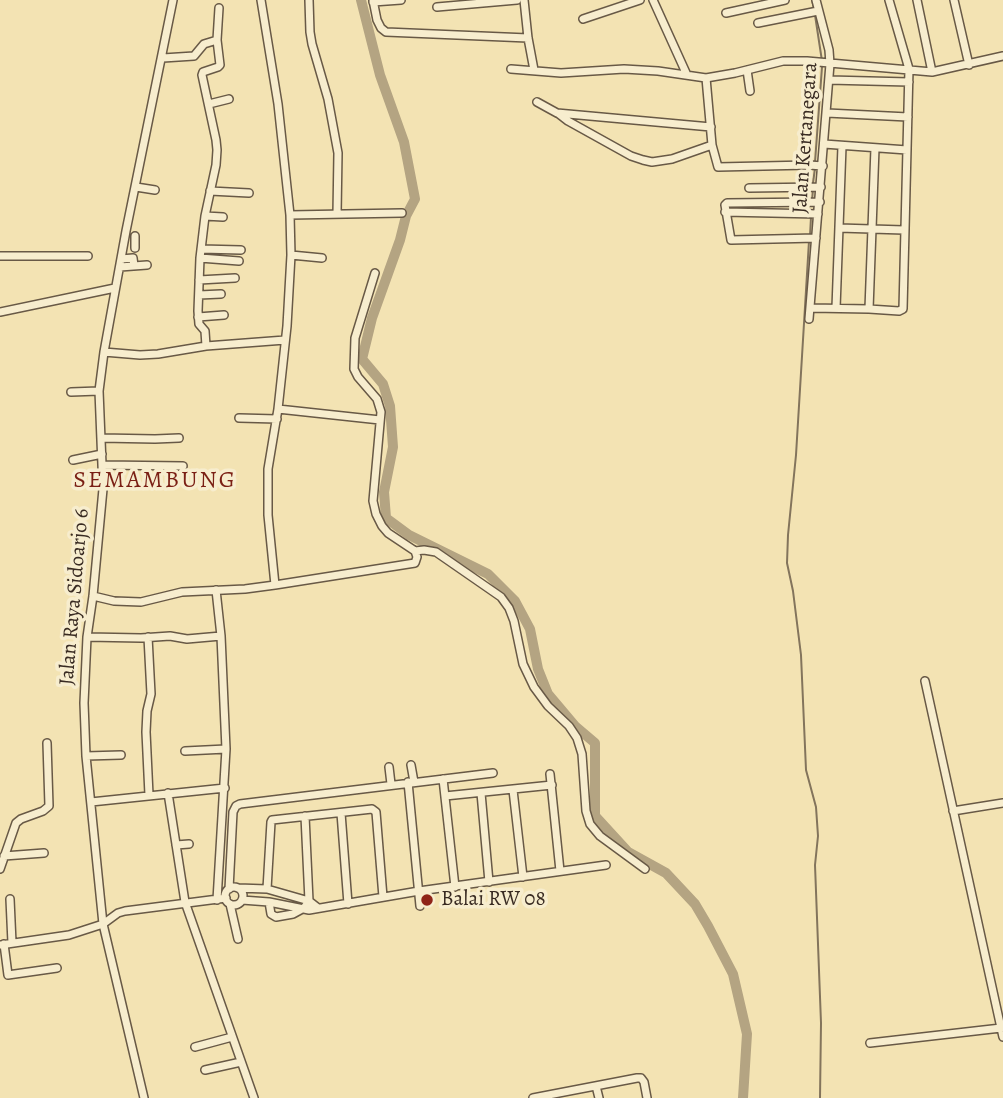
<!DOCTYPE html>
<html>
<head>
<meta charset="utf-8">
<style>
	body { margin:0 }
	canvas { display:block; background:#f3e3b3 }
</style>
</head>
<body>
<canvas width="1003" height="1098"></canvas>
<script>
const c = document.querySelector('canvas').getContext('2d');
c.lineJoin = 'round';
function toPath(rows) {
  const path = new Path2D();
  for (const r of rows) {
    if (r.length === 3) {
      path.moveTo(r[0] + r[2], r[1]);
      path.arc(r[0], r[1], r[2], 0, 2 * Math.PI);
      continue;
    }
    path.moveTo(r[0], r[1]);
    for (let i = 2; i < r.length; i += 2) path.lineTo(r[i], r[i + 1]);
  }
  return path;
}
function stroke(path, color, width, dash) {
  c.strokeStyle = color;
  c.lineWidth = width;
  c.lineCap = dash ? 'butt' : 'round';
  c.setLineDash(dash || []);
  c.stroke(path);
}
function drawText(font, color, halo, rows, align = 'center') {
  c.font = font + ' Alegreya,serif';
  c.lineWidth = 7;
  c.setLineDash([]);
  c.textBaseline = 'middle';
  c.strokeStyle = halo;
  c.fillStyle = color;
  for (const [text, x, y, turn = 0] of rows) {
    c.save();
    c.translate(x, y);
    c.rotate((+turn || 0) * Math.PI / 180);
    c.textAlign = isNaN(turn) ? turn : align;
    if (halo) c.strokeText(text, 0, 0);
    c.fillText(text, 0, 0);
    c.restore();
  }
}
const stream = toPath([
	[812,0,814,9],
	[815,15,822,61],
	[815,162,822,67],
	[813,183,815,168],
	[812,201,813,189],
	[810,236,811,217],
	[809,241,796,455,788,535,787,563,793,591,801,655,806,770,816,807,818,836,815,865,821,1023,820,1098]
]);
const river = toPath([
	[361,0,380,75,404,142,415,199,406,216,400,240,372,318,362,359,383,384,390,406,393,447,384,492,386,518,409,535,488,574,515,601,530,629,538,669,548,694,575,726,595,743,595,816,628,852,666,873,695,904,708,926,733,974,747,1034,743,1098]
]);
const street = toPath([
	[261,0,278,104,290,215,291,255,287,326,278,409,268,469,268,515,275,585],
	[309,0,310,32,312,44,328,99,338,153,337,214],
	[373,0,377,20,381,28,386,32,528,38],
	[524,0,528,38,534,70],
	[653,0,687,75],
	[917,0,932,72],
	[954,0,969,65],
	[373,2,401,0],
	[437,7,517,0],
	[726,13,785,0],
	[583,19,640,0],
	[758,23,818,11],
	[163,58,194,56,204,44,217,40],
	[511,69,561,73,624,69,658,71,706,78,735,73,783,61,807,61,932,72,1003,56],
	[747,70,750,91],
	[706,78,712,145,718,167,809,165,823,166],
	[829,80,909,82],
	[537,102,557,113,711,127],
	[209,104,229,99],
	[827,113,908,117],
	[559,114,568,121,631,156,643,160,652,162,672,159,712,145],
	[824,144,907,150],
	[136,187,155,190],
	[749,188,821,187],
	[210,191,249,193],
	[725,212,818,214],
	[290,215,402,213],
	[205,216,223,217],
	[839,228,904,230],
	[135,236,135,248],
	[816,238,731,240,725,205,727,203,820,202],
	[201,249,241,250],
	[291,255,322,258],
	[0,256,88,256],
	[200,258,239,261],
	[121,259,133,258,134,266],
	[120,267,147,265],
	[199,280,235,278],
	[199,295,221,294],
	[811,308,869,309,899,311,903,309,909,69,889,0],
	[836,308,842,146],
	[869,309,875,148],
	[0,312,115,288],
	[198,317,224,315],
	[809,319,830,64,829,50,816,0],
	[206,346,205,331,199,324,198,311,200,258,205,216,216,165,217,150,216,140,202,75,203,72,218,67,220,65,217,40,219,8],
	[104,352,140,355,158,354,206,346,285,340],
	[71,392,99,391],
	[278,409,380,420],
	[239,418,277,419],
	[101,438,155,439,179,438],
	[73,460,102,454],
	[103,465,183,466],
	[415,551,424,550,436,552,501,597,509,608,514,621,523,664,534,687,548,706,569,726,577,738,582,754,586,811,590,824,600,836,645,869],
	[216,590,221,636,226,749,217,900],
	[93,596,114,601,141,602,182,592,245,589,275,585,415,563,417,557,415,551,388,533,382,526,376,514,373,501,381,412,377,399,358,377,354,369,355,338,375,273],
	[87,637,141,638,170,636,187,639,221,636],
	[148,637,151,694,147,711,146,732,149,795],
	[925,681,1003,1037],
	[185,751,226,749],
	[86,756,121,755],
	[411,765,414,782],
	[389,767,391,784],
	[550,774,560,871],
	[443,779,455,887],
	[408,782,420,906],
	[513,790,523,877],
	[168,793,185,902,254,1098],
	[481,793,489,882],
	[445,796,552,785],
	[91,802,225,788],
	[953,811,1003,803],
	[341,813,348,904],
	[176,845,189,844],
	[4,856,44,853],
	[0,869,16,823,21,819,43,811,49,806,47,743],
	[234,896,9],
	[238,888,267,889,309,901,318,908],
	[229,889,233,812,236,806,240,804,493,773],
	[267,889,271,822,272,820,372,809,376,812,383,897],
	[10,899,12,943],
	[242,900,269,902,309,910,419,891,606,865],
	[269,902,271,914,276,917,293,914,304,908,309,901,305,816],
	[230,904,238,939],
	[4,944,8,975,57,968],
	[0,945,69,935,103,924,118,913,125,911,226,898],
	[870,1043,1001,1028],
	[195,1047,232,1037],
	[205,1070,241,1062],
	[596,1086,599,1098],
	[144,1098,103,924,86,756,84,703,87,637,93,596,103,489,99,391,104,352,126,231,173,0],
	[533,1098,637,1078,641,1078,644,1082,647,1098]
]);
const markers = [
	[427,900,7,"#8f2418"]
];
const streetNames = [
	["Jalan Kertanegara",806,138,-86],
	["Jalan Raya Sidoarjo 6",75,597,-85]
];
const poiNames = [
	["Balai RW 08",441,900]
];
const quarterNames = [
	["SEMAMBUNG",155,481]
];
stroke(stream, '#83745c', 2);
stroke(river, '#b4a482', 10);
stroke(street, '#685946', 10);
stroke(street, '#f7edce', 7);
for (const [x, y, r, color] of markers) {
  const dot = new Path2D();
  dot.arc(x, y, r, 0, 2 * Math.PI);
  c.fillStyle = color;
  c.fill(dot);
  stroke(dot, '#f7edce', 2.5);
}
drawText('21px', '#392b22', '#f7edce', streetNames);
drawText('21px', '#392b22', '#f7edce', poiNames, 'left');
c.letterSpacing = '2px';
drawText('24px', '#7a1f14', '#f7edce', quarterNames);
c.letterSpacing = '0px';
</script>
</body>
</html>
